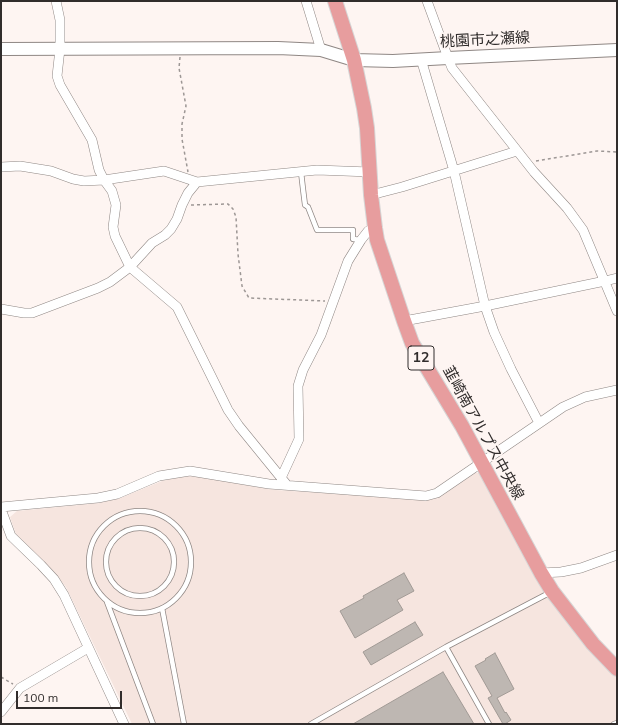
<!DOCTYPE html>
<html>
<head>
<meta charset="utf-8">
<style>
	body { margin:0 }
	#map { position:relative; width:618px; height:725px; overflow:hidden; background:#fef5f2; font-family:Mulish,sans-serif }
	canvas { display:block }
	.frame { position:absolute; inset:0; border:2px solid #312d2c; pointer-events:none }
	.scale { position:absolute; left:16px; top:691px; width:106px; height:18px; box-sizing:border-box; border:2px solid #312d2c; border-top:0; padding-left:5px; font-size:12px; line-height:14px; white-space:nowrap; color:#312d2c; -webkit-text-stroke:3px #fef5f2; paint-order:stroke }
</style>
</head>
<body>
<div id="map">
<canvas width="618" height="725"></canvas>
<div class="frame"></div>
<div class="scale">100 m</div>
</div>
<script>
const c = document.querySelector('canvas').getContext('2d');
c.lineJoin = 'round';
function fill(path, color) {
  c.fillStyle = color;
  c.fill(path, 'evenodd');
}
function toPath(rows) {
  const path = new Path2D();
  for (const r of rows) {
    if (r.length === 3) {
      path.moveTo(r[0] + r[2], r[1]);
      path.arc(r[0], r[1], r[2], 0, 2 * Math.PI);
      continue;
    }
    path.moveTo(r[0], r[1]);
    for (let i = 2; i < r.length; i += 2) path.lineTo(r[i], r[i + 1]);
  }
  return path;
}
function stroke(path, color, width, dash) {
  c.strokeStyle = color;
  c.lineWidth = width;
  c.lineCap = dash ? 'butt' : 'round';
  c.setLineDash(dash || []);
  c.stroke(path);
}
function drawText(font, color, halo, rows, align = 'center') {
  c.font = font + ' Mulish,"Noto Sans JP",sans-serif';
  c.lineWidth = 3.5;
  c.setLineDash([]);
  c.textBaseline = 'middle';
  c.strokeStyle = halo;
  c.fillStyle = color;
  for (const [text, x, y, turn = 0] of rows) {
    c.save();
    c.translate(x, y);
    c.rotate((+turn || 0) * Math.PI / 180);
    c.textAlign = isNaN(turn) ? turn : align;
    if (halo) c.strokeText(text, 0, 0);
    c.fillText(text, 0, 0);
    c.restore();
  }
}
const built = toPath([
	[473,473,481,473,617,676,617,724,132,724,66,587,53,571,16,534,10,517,17,511,99,503,123,497,162,481,183,476,201,477,275,490,426,499]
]);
const building = toPath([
	[404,573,414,591,397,600,403,610,355,638,340,611,364,598,363,596,404,573],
	[415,622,423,635,371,665,363,652,415,622],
	[495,653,514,689,497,698,505,713,506,712,511,720,505,724,503,724,488,698,492,696,475,666,486,660,485,659,495,653],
	[443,672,474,724,353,724,443,672]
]);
const path = toPath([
	[180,57,179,68,186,106,182,124,182,139,188,172],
	[536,161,597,151,617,152],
	[191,205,228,204,233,209,236,217,238,254,242,286,249,298,325,301],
	[1,677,13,684]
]);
const lane = toPath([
	[301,172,303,189,305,205,308,207,317,230,353,230,353,239,361,240],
	[140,562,51],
	[140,562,34],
	[107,602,153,724],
	[162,608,184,724],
	[446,647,489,724],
	[311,724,446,647,551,592],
	[614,724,617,723]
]);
const street = toPath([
	[56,1,60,20,60,49,57,76,60,85,92,140,99,170,104,180,112,191,116,205,113,227,115,236,130,267,177,307,228,410,239,426,287,485],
	[306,1,321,50],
	[427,1,448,58,452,68,534,172,567,208,583,230,617,311],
	[421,59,454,171,485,306,494,332,511,369,539,423],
	[1,167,20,166,51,171,73,179,84,181,104,180,164,171,197,182,317,170,370,172],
	[371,195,402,187,517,151],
	[1,309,24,313,32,313,98,288,110,282,130,267,152,243,165,235,171,229,177,219,182,205,188,193,197,182],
	[404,321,485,306,605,281,617,278],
	[281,478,299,439,298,386,303,370,321,335,348,261,361,240,368,231,375,228],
	[1,507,98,498,117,494,159,476,190,471,269,484,426,496,437,493,563,407,585,397,617,390],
	[1,509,11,536,41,565,54,579,64,595,124,724],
	[541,573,561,572,581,568,617,555],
	[1,712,20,688,88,648]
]);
const secondary = toPath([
	[1,49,278,48,321,50,354,60,393,61,448,58,617,50]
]);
const primary = toPath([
	[335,1,354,60,364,108,367,128,371,195,375,228,377,240,404,321,412,343,462,426,541,573,552,591,593,644,617,669]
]);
const shields = [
	[421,358,26]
];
const shieldNames = [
	["12",421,358]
];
const streetNames = [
	["桃園市之瀬線",485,40,-3],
	["韮崎南アルプス中央線",483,433,61]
];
fill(built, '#f6e5df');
fill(building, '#beb7b2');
stroke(building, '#a29b96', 1);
stroke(lane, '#8f8784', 6);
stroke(street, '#8f8784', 10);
stroke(secondary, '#8f8784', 14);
stroke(primary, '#d6d5d5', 16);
stroke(path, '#9d9795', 1.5, [3, 3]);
stroke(lane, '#fff', 4.5);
stroke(street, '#fff', 9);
stroke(secondary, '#fff', 12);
stroke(primary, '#e79d9e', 14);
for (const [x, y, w] of shields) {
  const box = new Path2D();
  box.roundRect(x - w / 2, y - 12, w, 24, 3);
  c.fillStyle = '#fef5f2';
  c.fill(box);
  stroke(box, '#312d2c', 1);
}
drawText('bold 14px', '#312d2c', null, shieldNames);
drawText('15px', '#312d2c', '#fef5f2', streetNames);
</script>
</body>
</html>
